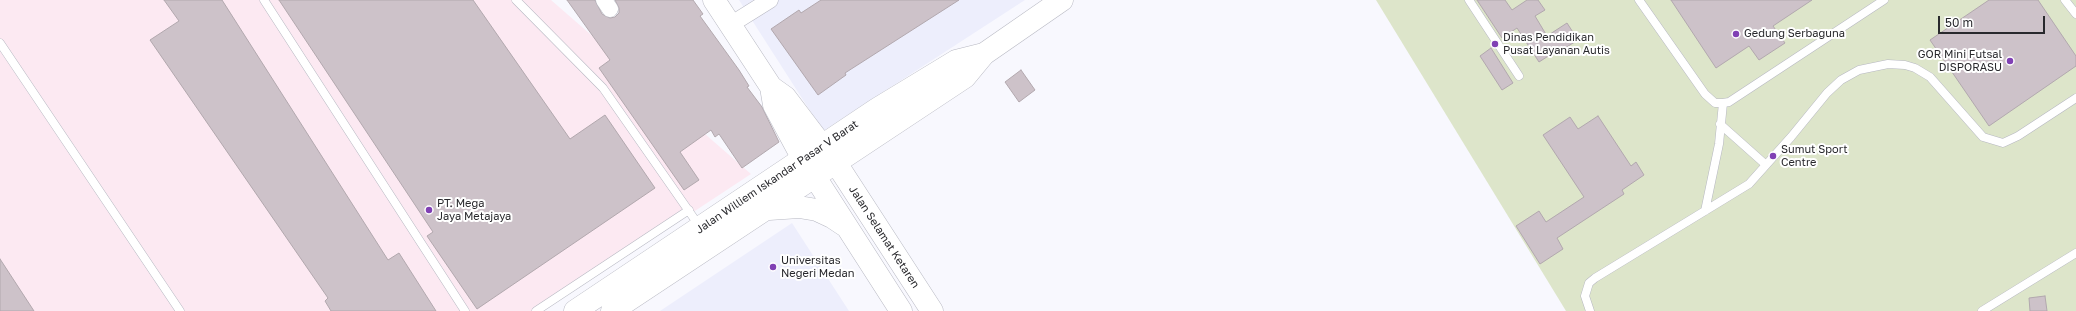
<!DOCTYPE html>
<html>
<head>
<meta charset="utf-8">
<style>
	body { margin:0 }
	#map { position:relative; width:2076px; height:311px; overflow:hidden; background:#f8f8fe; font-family:"Golos Text",sans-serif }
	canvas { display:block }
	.scale { position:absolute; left:1938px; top:16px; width:107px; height:18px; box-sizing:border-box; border:2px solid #29292d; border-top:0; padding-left:5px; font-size:12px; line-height:14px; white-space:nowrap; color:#29292d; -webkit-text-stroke:3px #fff; paint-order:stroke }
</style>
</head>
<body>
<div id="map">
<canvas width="2076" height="311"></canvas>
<div class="scale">50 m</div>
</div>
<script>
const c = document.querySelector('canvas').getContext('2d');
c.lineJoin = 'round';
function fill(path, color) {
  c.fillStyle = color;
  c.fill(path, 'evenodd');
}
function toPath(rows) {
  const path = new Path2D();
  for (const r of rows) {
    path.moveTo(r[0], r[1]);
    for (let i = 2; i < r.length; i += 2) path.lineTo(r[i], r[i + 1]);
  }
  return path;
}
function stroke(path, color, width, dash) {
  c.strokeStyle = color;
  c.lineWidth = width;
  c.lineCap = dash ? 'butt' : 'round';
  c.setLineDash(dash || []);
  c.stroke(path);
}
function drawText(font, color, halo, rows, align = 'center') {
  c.font = font + ' "Golos Text",sans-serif';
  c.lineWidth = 4;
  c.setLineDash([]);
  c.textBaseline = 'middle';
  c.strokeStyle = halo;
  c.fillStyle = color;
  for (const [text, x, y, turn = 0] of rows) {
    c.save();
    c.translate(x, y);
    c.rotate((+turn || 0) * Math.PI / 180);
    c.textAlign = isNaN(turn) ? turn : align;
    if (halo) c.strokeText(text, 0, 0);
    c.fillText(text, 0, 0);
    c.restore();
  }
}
const built = toPath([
	[739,0,1025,0,823,131],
	[792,223,849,311,660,311]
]);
const industrial = toPath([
	[0,0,551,0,751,174,543,311,0,311]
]);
const green = toPath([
	[1376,0,2076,0,2076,311,1566,311]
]);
const building = toPath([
	[164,0,222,0,388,260,399,253,436,311,331,311,325,301,328,298,150,40,179,21,164,0],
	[279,0,473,0,570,139,605,115,655,188,477,309,427,236,433,232,279,0],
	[567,0,595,0,602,14,610,18,615,17,619,13,619,8,615,0,693,0,703,14,700,16,739,70,749,86,747,87,762,107,779,142,742,168,719,134,715,137,711,130,680,152,699,180,684,190,599,68,610,60,567,0],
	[821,0,959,0,845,73,846,75,818,95,771,29,799,10,801,13,821,0],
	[1477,0,1505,0,1512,10,1527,0,1538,0,1545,10,1535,16,1547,36,1567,23,1578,40,1565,48,1564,46,1539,62,1517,28,1502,38,1477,0],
	[1671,0,1812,0,1773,26,1785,43,1759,60,1749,46,1716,68,1671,0],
	[1989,0,2038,0,2076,56,2076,66,1989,126,1930,40,1989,0],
	[1491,48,1513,83,1502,90,1480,56,1491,48],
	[1021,70,1035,90,1019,102,1005,82,1021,70],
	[1598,116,1631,166,1636,162,1644,175,1622,190,1624,194,1557,238,1563,249,1540,264,1516,226,1539,211,1546,222,1584,197,1543,135,1570,117,1578,129,1598,116],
	[0,259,34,311,0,311,0,259],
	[2045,296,2047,311,2030,311,2029,298,2045,296]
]);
const lane = toPath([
	[264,0,465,311],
	[516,0,603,88,700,227],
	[1469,0,1519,76],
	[1639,0,1705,94,1715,103,1723,103,1729,102,1884,0],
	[2065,0,2076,14],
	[0,43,180,311],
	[1720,124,1765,164],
	[1705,211,1719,144,1723,103],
	[536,311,689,210],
	[1590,311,1585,296,1589,283,1595,278,1749,184,1791,137,1827,93,1841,80,1859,70,1888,64,1905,65,1915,68,1930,77,1983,137,2003,143,2018,136,2076,98],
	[1982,311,2076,253]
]);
const street = toPath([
	[604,0,610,9],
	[730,25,770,0]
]);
const secondary = toPath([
	[714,0,771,87,785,97,823,147],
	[771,87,774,105,803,159],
	[836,163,932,311],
	[815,177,901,311],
	[769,209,799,207,817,210,832,217,844,225],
	[575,311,877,109,956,61,984,54],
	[612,311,965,77,984,54,1062,0]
]);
const markers = [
	[1736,34,4,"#8040b4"],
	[1495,44,4,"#8040b4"],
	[2010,61,4,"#8040b4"],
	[1773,156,4,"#8040b4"],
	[429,210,4,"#8040b4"],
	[773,267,4,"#8040b4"]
];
const poiNames = [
	["Gedung Serbaguna",1744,34],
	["Dinas Pendidikan",1503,38],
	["Pusat Layanan Autis",1503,51],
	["GOR Mini Futsal",2002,55,"right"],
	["DISPORASU",2002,68,"right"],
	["Sumut Sport",1781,150],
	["Centre",1781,163],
	["PT. Mega",437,204],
	["Jaya Metajaya",437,217],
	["Universitas",781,261],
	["Negeri Medan",781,274]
];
const streetNames = [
	["Jalan Williem Iskandar Pasar V Barat",777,177,-34],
	["Jalan Selamat Ketaren",884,237,57]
];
fill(built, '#edeefc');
fill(industrial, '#fce9f2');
fill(green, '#dde5ca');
fill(building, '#cdc2c9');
stroke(building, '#b2a8ae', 1);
stroke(lane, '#b7b8c2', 9);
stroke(street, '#b7b8c2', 17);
stroke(secondary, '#b7b8c2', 23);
stroke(lane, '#fff', 8);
stroke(street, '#fff', 16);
stroke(secondary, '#fff', 22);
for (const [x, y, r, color] of markers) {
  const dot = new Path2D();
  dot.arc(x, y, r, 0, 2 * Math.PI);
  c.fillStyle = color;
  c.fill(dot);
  stroke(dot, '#fff', 1.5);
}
drawText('11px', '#29292d', '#fff', poiNames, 'left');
drawText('11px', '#29292d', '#fff', streetNames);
</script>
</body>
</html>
